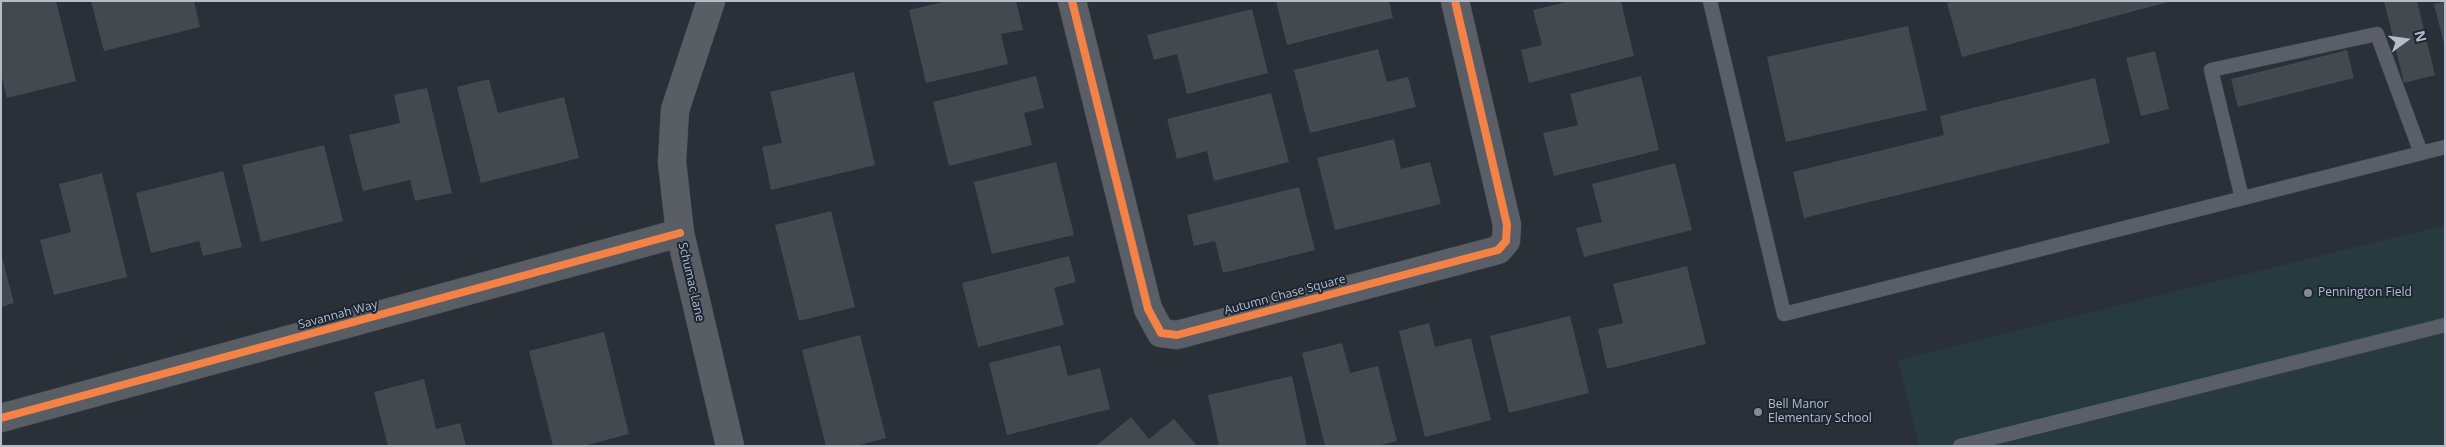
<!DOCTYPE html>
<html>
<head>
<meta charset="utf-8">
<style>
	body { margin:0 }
	#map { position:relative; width:2446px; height:447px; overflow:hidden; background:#2a3038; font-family:"Open Sans",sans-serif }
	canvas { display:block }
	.frame { position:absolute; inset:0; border:2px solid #b4bcc9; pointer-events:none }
	.north { position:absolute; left:2381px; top:15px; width:50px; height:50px; -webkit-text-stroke:4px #1d2633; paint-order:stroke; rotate:76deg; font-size:14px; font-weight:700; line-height:20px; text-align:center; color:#b4bcc9 }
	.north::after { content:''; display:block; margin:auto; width:18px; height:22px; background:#b4bcc9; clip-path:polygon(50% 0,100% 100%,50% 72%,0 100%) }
</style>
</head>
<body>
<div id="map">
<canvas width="2446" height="447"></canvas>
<div class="frame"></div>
<div class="north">N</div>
</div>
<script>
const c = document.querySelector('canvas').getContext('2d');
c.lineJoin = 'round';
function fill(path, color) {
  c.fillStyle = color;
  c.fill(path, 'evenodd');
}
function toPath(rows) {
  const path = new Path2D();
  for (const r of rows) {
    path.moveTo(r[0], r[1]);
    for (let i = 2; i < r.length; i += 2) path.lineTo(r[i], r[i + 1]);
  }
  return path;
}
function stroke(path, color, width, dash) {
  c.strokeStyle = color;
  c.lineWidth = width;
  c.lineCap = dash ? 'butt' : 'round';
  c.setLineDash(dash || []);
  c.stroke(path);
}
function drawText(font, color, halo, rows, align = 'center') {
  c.font = font + ' "Open Sans",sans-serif';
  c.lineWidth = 4;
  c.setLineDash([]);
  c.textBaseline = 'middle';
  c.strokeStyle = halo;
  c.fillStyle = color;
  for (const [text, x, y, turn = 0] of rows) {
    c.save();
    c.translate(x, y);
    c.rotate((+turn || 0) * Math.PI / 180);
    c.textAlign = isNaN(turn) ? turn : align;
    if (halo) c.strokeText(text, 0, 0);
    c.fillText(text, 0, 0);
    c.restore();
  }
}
const green = toPath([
	[2445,225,2445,446,1919,446,1898,360]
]);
const building = toPath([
	[1,1,56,1,76,81,7,98,1,74],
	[91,1,194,1,200,27,104,51],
	[947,1,1016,1,1023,30,1001,34,1008,64,926,83,909,10],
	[1276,1,1389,1,1393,18,1287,45],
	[1570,1,1621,1,1634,56,1529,83,1521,50,1542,45,1533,10],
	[1955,1,2168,1,2168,2,1962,57,1947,3],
	[2384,1,2417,1,2435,75,2404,83],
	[2445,2,2445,44,2444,44,2434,4],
	[1252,9,1268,73,1187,94,1177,54,1154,60,1147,35],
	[1908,26,1927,110,1786,142,1767,57],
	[1378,49,1387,82,1408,77,1416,107,1310,133,1294,70],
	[2347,50,2354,78,2238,107,2231,79],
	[2155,51,2169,109,2141,116,2126,58],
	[854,72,875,165,771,190,762,147,782,143,770,92],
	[1036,76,1044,108,1024,113,1032,145,949,166,933,102],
	[1641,76,1659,150,1554,176,1543,133,1578,125,1570,94],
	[2095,78,2110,143,1804,218,1793,172,1944,135,1940,116],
	[489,79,498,113,564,97,579,158,481,183,457,87],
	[427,88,452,193,415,201,410,180,363,191,349,135,400,123,394,95],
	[1271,93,1289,162,1214,181,1207,151,1177,159,1167,119],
	[1394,139,1401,169,1430,162,1441,204,1335,230,1317,158],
	[324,145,343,221,261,242,242,165],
	[1056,162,1074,235,992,254,974,182],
	[1675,163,1692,230,1584,257,1576,228,1602,222,1592,184],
	[223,171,242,247,203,256,199,241,151,253,136,193],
	[102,173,127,277,54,295,40,240,71,232,59,184],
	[1299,187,1315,250,1223,273,1215,241,1194,246,1187,215],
	[831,211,855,307,799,321,775,225],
	[1,254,14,303,1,307],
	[1069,256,1076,282,1054,288,1064,325,978,347,962,283],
	[1687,266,1706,344,1607,369,1598,329,1623,323,1613,284],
	[1570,316,1589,393,1509,413,1490,336],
	[1429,323,1435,347,1471,338,1491,420,1425,437,1399,331],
	[604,332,629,434,583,446,553,446,529,351],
	[860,335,886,438,856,446,826,446,802,350],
	[1342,343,1350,373,1378,366,1397,441,1377,446,1325,446,1302,353],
	[1060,345,1068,376,1100,368,1110,409,1007,435,989,363],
	[1292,376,1307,446,1219,446,1208,395],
	[424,379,436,429,460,423,466,446,388,446,374,392],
	[1131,417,1149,439,1174,419,1197,446,1096,446]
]);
const lane = toPath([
	[1710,1,1784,314,2445,147],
	[2242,198,2211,70,2377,34,2421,153],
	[1960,446,2445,325]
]);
const street = toPath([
	[1072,1,1148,309,1161,333,1177,335,1498,250,1506,241,1507,225,1455,1]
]);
const secondary = toPath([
	[711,1,675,110,672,162,680,233,730,446],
	[1,418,680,233]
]);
const cycleway = toPath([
	[1072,1,1148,309,1161,333,1177,335,1498,250,1506,241,1507,225,1455,1],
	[1,418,680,233]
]);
const markers = [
	[2308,293,5,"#848b96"],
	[1758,412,5,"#848b96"]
];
const streetNames = [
	["Schumac Lane",691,282,77],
	["Autumn Chase Square",1285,295,-15],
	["Savannah Way",338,315,-15]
];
const poiNames = [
	["Pennington Field",2318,293],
	["Bell Manor",1768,405],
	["Elementary School",1768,419]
];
fill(green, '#273a3e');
fill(building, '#444950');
stroke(lane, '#484c53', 15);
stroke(street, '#484c53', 29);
stroke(secondary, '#484c53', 29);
stroke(lane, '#5a5e66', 14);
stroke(street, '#5a5e66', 28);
stroke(secondary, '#595d64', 28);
stroke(cycleway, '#f48246', 8);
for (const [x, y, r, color] of markers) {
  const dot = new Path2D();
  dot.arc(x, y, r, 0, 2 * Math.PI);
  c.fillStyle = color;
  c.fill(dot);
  stroke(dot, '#1d2633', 2);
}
drawText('12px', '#b4bcc9', '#1d2633', streetNames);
drawText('12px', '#b4bcc9', '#1d2633', poiNames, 'left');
</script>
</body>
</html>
